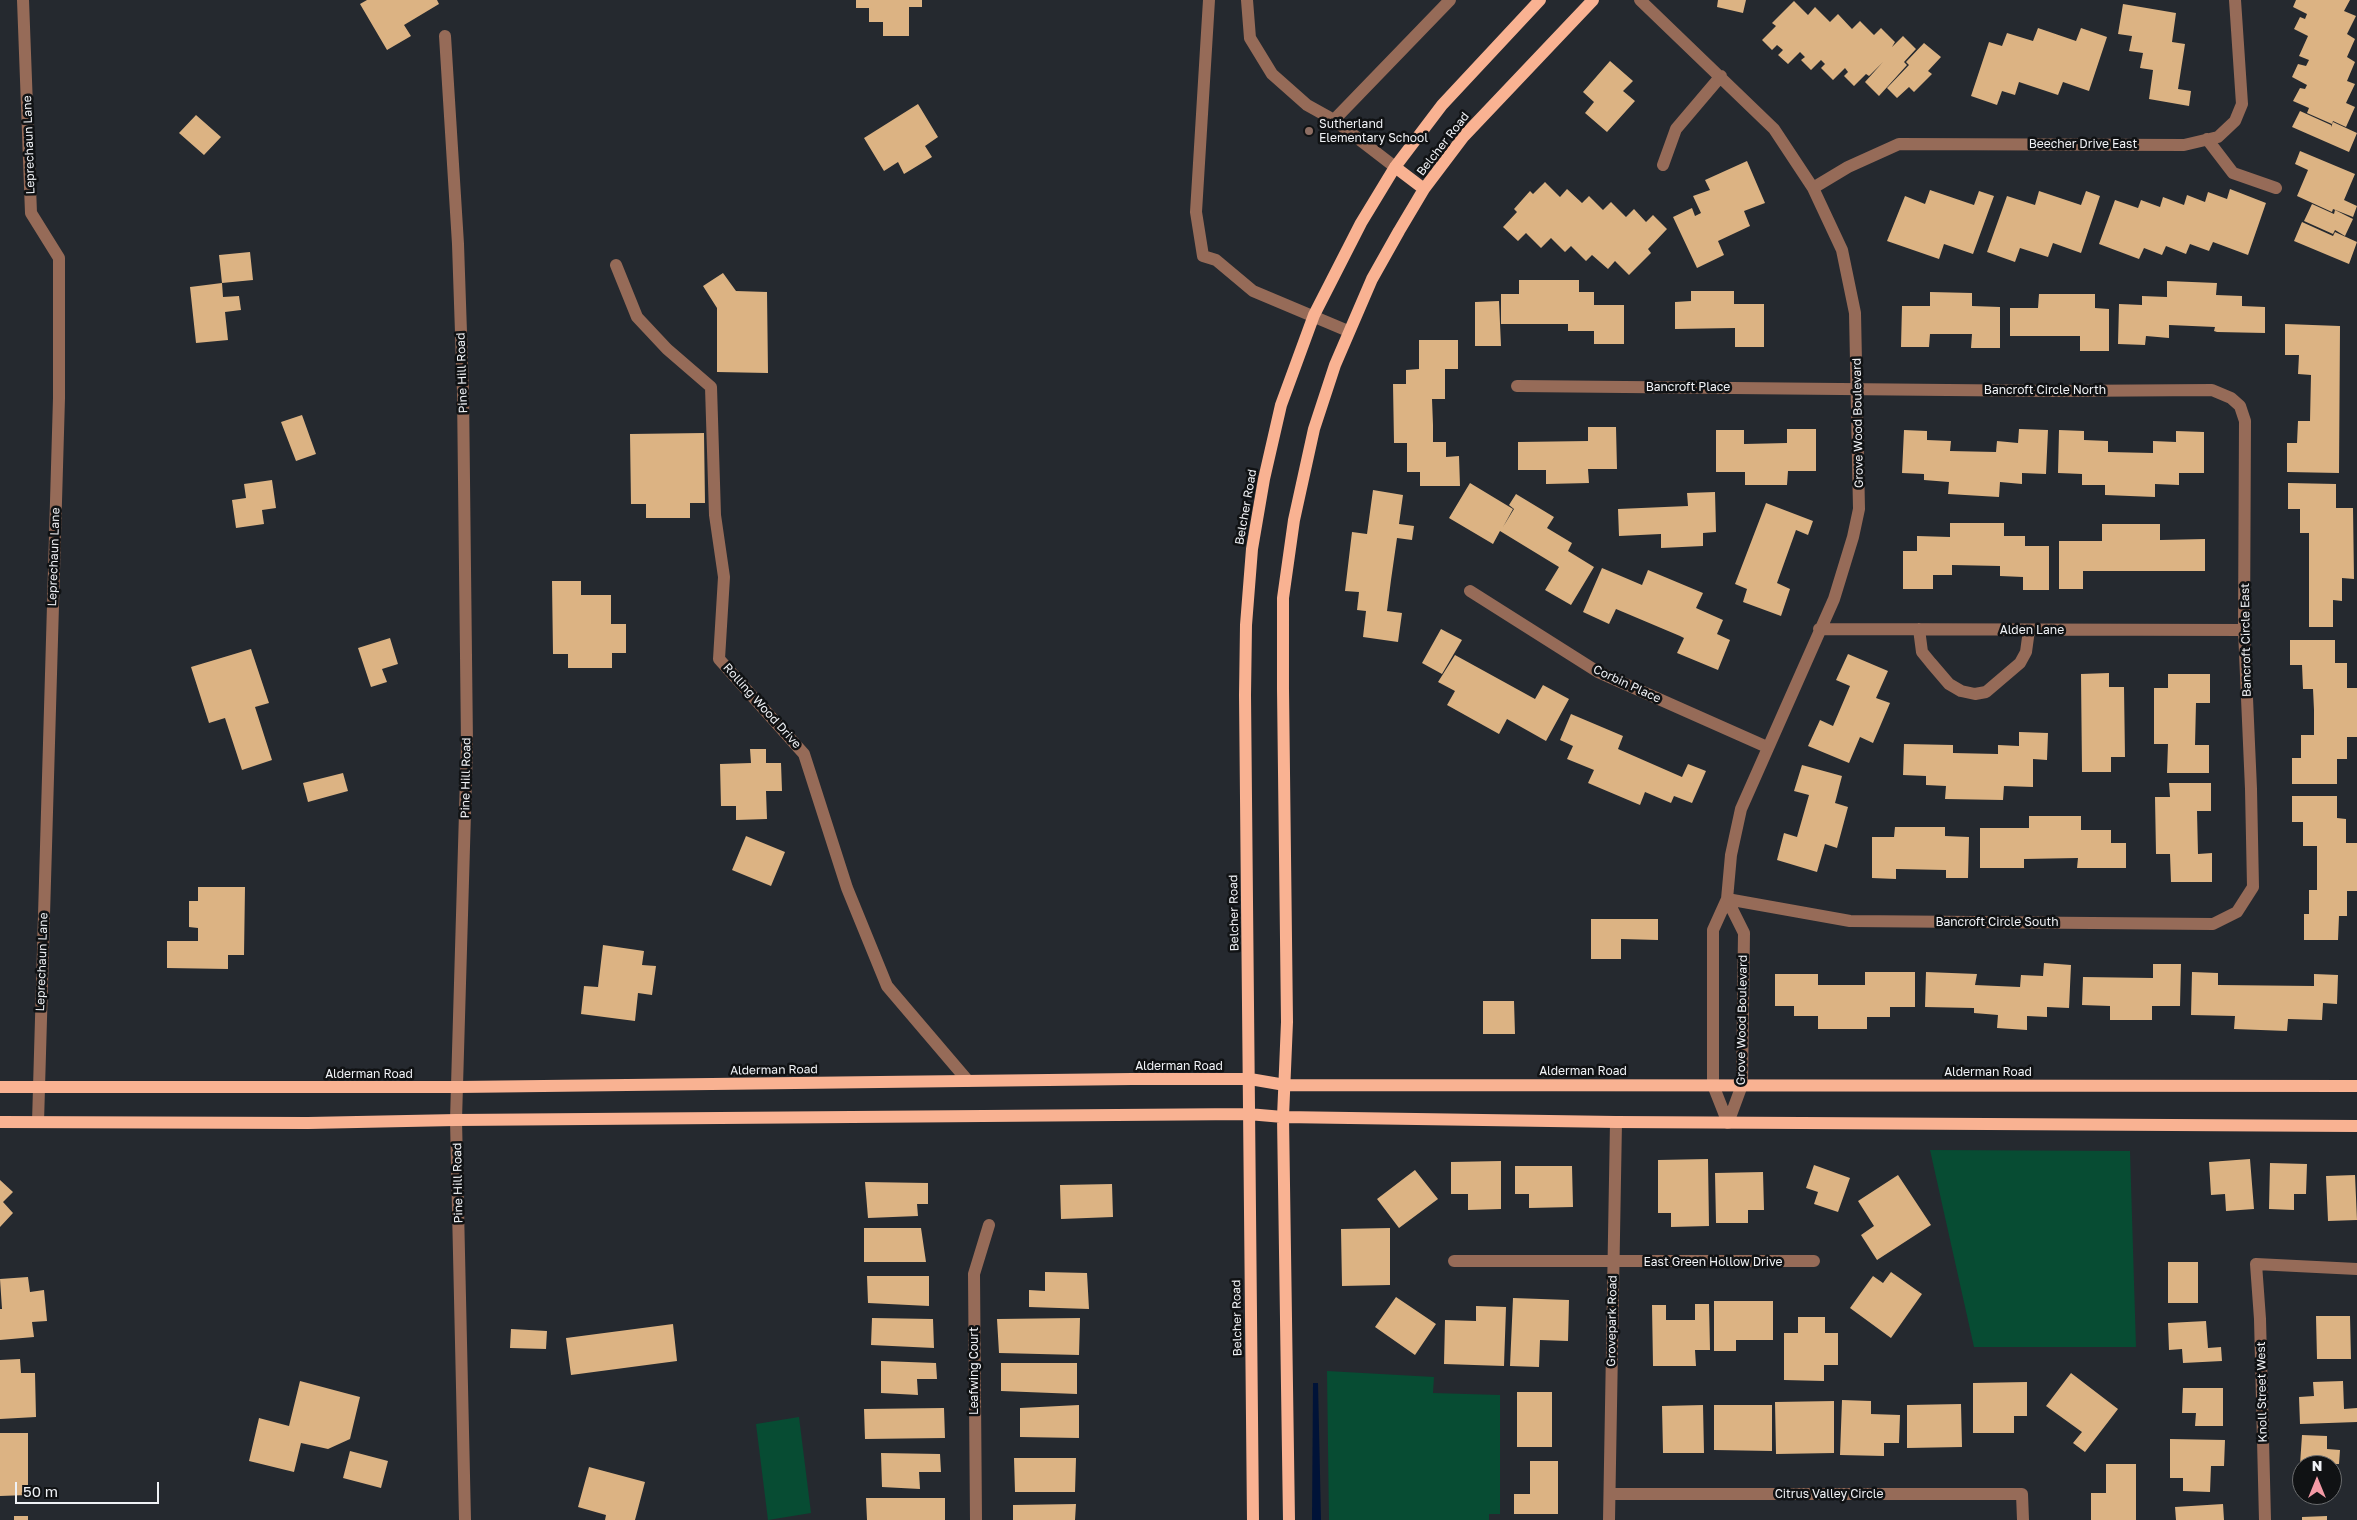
<!DOCTYPE html>
<html>
<head>
<meta charset="utf-8">
<style>
	body { margin:0 }
	#map { position:relative; width:2357px; height:1520px; overflow:hidden; background:#25292f; font-family:"Golos Text",sans-serif }
	canvas { display:block }
	.north { position:absolute; left:2292px; top:1455px; width:50px; height:50px; box-sizing:border-box; background:#101214; border:1px solid #6a6c6e; border-radius:50%; rotate:0deg; font-size:14px; font-weight:700; line-height:20px; text-align:center; color:#f0f2f6 }
	.north::after { content:''; display:block; margin:auto; width:18px; height:22px; background:#f49aa6; clip-path:polygon(50% 0,100% 100%,50% 72%,0 100%) }
	.scale { position:absolute; left:15px; top:1482px; width:144px; height:22px; box-sizing:border-box; border:2px solid #f0f2f6; border-top:0; padding-left:6px; font-size:15px; line-height:18px; white-space:nowrap; color:#f0f2f6; -webkit-text-stroke:4px #101214; paint-order:stroke }
</style>
</head>
<body>
<div id="map">
<canvas width="2357" height="1520"></canvas>
<div class="north">N</div>
<div class="scale">50 m</div>
</div>
<script>
const c = document.querySelector('canvas').getContext('2d');
c.lineJoin = 'round';
function fill(path, color) {
  c.fillStyle = color;
  c.fill(path, 'evenodd');
}
function toPath(rows) {
  const path = new Path2D();
  for (const r of rows) {
    path.moveTo(r[0], r[1]);
    for (let i = 2; i < r.length; i += 2) path.lineTo(r[i], r[i + 1]);
  }
  return path;
}
function stroke(path, color, width, dash) {
  c.strokeStyle = color;
  c.lineWidth = width;
  c.lineCap = dash ? 'butt' : 'round';
  c.setLineDash(dash || []);
  c.stroke(path);
}
function drawText(font, color, halo, rows, align = 'center') {
  c.font = font + ' "Golos Text",sans-serif';
  c.lineWidth = 5;
  c.setLineDash([]);
  c.textBaseline = 'middle';
  c.strokeStyle = halo;
  c.fillStyle = color;
  for (const [text, x, y, turn = 0] of rows) {
    c.save();
    c.translate(x, y);
    c.rotate((+turn || 0) * Math.PI / 180);
    c.textAlign = isNaN(turn) ? turn : align;
    if (halo) c.strokeText(text, 0, 0);
    c.fillText(text, 0, 0);
    c.restore();
  }
}
const green = toPath([
	[1930,1150,2130,1151,2136,1347,1974,1347],
	[1327,1371,1434,1377,1433,1393,1500,1395,1500,1514,1489,1514,1489,1520,1329,1520],
	[799,1417,811,1513,768,1520,756,1424]
]);
const water = toPath([
	[1313,1383,1318,1383,1321,1520,1312,1520]
]);
const building = toPath([
	[367,0,437,0,439,4,404,25,411,36,387,50,360,4],
	[856,0,922,0,922,7,909,7,909,36,883,36,883,22,869,22,869,8,856,8],
	[1718,0,1746,0,1743,13,1717,7],
	[2296,0,2350,0,2344,11,2356,16,2347,34,2355,39,2347,57,2355,62,2347,81,2355,84,2346,103,2355,107,2346,127,2333,121,2332,124,2307,113,2309,108,2293,101,2300,88,2305,89,2307,85,2292,77,2298,64,2306,66,2309,60,2299,56,2308,36,2294,29,2300,17,2305,19,2307,14,2293,7],
	[1794,1,1808,15,1815,7,1830,22,1838,14,1852,29,1860,21,1874,35,1881,28,1895,42,1892,47,1903,36,1916,49,1904,62,1907,65,1879,96,1865,82,1883,62,1869,76,1866,74,1854,86,1844,76,1848,72,1845,68,1833,80,1821,68,1825,64,1821,60,1811,70,1801,60,1805,57,1800,52,1788,64,1778,55,1783,50,1777,45,1772,50,1762,40,1776,26,1772,23],
	[2123,4,2176,13,2172,42,2185,44,2178,89,2191,91,2189,106,2149,99,2153,70,2140,68,2143,53,2129,51,2132,36,2118,34],
	[2038,28,2076,41,2081,28,2107,37,2089,91,2063,82,2058,95,2019,82,2015,95,2002,91,1997,105,1971,96,1989,42,2002,46,2007,33,2033,41],
	[1924,43,1941,57,1928,71,1932,74,1914,92,1909,87,1897,98,1887,88,1909,65,1906,62],
	[1610,61,1633,81,1623,91,1635,101,1607,132,1585,113,1594,102,1583,92],
	[918,104,938,137,925,146,932,157,904,174,898,162,884,171,864,138],
	[2300,111,2331,125,2331,127,2333,122,2357,133,2349,152,2292,127],
	[196,115,221,137,204,155,179,133],
	[2300,151,2355,174,2344,200,2357,206,2353,217,2333,209,2332,212,2297,196,2308,170,2295,164],
	[1747,161,1765,203,1744,211,1750,226,1718,241,1724,255,1697,268,1673,217,1692,208,1695,216,1701,213,1693,196,1710,190,1705,180],
	[1545,182,1560,197,1567,189,1582,203,1589,196,1603,210,1611,202,1626,217,1634,209,1646,222,1653,215,1667,229,1648,249,1651,253,1629,275,1615,261,1608,269,1592,255,1586,261,1571,246,1565,252,1551,238,1541,248,1526,233,1518,241,1503,227,1517,212,1514,209,1530,191,1533,194],
	[2230,189,2266,203,2248,255,2213,242,2209,251,2190,244,2186,254,2166,246,2162,255,2144,248,2139,259,2099,244,2115,200,2138,208,2141,200,2160,207,2163,197,2184,205,2187,195,2205,202,2208,192,2227,199],
	[1930,190,1974,205,1979,191,1994,196,1973,254,1944,244,1939,259,1887,241,1905,196,1925,204],
	[2039,191,2081,205,2086,191,2100,196,2081,253,2053,243,2048,257,2020,248,2015,262,1987,252,2007,196,2035,205],
	[2312,204,2334,214,2335,210,2353,219,2345,236,2335,230,2333,234,2304,221],
	[2302,222,2333,236,2335,232,2357,242,2349,264,2294,241],
	[250,252,253,280,222,283,219,255],
	[723,273,736,291,767,292,768,373,717,372,717,308,703,286],
	[1519,280,1579,280,1579,292,1594,292,1594,305,1624,305,1624,344,1594,344,1594,331,1568,331,1568,324,1501,324,1501,294,1519,294],
	[2167,281,2217,283,2216,295,2242,296,2242,306,2265,307,2265,333,2217,332,2214,331,2215,327,2169,325,2169,338,2146,336,2145,345,2118,344,2119,304,2142,305,2142,296,2167,297],
	[222,283,223,297,239,296,241,310,225,312,228,340,196,343,190,287],
	[1691,291,1734,291,1734,304,1764,304,1764,347,1735,347,1735,328,1675,329,1675,302,1691,301],
	[1930,292,1972,293,1972,306,2000,307,2000,348,1971,348,1972,334,1930,334,1929,347,1901,347,1902,306,1930,306],
	[2039,294,2095,294,2095,308,2109,309,2109,351,2080,351,2080,336,2010,336,2010,308,2038,308],
	[1499,301,1501,346,1475,346,1475,302],
	[2285,324,2340,326,2339,473,2287,472,2287,443,2297,443,2298,421,2310,421,2311,375,2298,374,2299,355,2285,355],
	[1419,340,1458,340,1458,369,1445,369,1445,399,1432,399,1433,425,1433,442,1446,442,1446,457,1459,456,1460,486,1420,486,1420,472,1407,472,1407,443,1394,443,1393,384,1406,384,1406,370,1419,369],
	[302,415,316,454,296,461,281,422],
	[1588,427,1616,427,1617,469,1588,469,1589,483,1546,484,1546,470,1518,470,1518,442,1588,441],
	[1787,429,1816,429,1816,471,1788,471,1787,485,1745,485,1745,472,1716,472,1716,430,1744,430,1744,444,1787,443],
	[2019,429,2048,430,2046,474,2022,473,2022,484,2000,482,1999,497,1948,494,1949,482,1924,480,1924,474,1902,473,1904,430,1927,431,1927,440,1951,441,1950,451,1996,452,1997,441,2018,443],
	[2059,430,2084,431,2084,440,2108,441,2108,452,2153,453,2153,441,2176,442,2176,431,2204,432,2204,473,2179,473,2179,485,2155,484,2155,497,2105,495,2105,485,2082,485,2082,474,2058,473],
	[704,433,705,503,690,503,690,518,646,518,646,504,631,504,630,434],
	[272,480,276,508,262,510,264,524,236,528,232,500,246,498,244,484],
	[1470,483,1513,509,1503,527,1514,509,1509,505,1516,494,1554,517,1547,528,1572,543,1568,551,1594,567,1571,605,1545,590,1559,567,1500,531,1493,544,1449,518],
	[2288,483,2336,484,2336,508,2353,508,2354,579,2342,578,2342,601,2333,600,2333,627,2309,627,2309,533,2300,533,2300,509,2288,509],
	[1373,490,1403,495,1399,524,1414,526,1412,540,1397,538,1391,580,1387,611,1402,613,1398,642,1363,637,1366,611,1357,610,1359,592,1345,591,1352,532,1367,534],
	[1715,492,1716,532,1703,533,1703,546,1661,548,1661,534,1619,536,1618,509,1688,506,1687,493],
	[1766,503,1813,521,1808,535,1796,530,1777,583,1790,589,1781,616,1743,602,1747,589,1735,584],
	[1950,523,2004,523,2004,536,2025,536,2025,546,2049,546,2049,590,2023,590,2023,577,2000,576,2000,566,1952,565,1952,575,1933,575,1933,589,1903,589,1903,551,1917,551,1917,536,1950,537],
	[2102,524,2160,524,2160,540,2205,539,2205,571,2083,571,2083,589,2059,589,2059,541,2102,541],
	[1602,568,1642,585,1648,570,1703,593,1696,608,1723,620,1717,634,1730,640,1718,670,1677,653,1684,638,1680,636,1616,609,1609,624,1583,612],
	[552,581,581,581,581,595,611,595,611,624,626,624,626,653,612,653,612,668,568,668,568,654,553,654],
	[1441,629,1462,640,1442,674,1422,663],
	[390,638,398,664,382,669,387,682,371,687,358,648],
	[2290,640,2335,640,2335,663,2347,663,2347,688,2357,688,2357,737,2347,737,2347,759,2337,759,2337,784,2292,784,2292,758,2301,758,2301,735,2314,735,2314,710,2313,689,2303,689,2302,665,2290,665],
	[251,649,269,703,255,707,272,760,242,770,225,718,209,723,191,667],
	[1848,654,1888,671,1876,698,1890,703,1873,743,1860,737,1849,763,1808,746,1820,720,1833,726,1850,686,1836,680],
	[1455,655,1535,699,1543,685,1569,699,1546,741,1507,719,1499,734,1447,705,1455,691,1438,682],
	[2109,673,2109,687,2124,687,2125,757,2111,757,2111,772,2082,772,2081,674],
	[2168,674,2210,674,2210,703,2196,703,2195,745,2209,745,2209,773,2167,773,2168,744,2154,744,2154,688,2168,688],
	[1571,714,1623,736,1618,749,1682,777,1688,764,1706,771,1692,803,1674,796,1671,803,1645,792,1640,805,1588,783,1594,770,1567,759,1573,746,1560,740],
	[2019,732,2048,733,2047,760,2033,759,2033,787,2004,786,2003,800,1945,799,1946,786,1926,785,1926,776,1903,775,1904,744,1953,745,1953,753,1998,754,1998,745,2019,746],
	[750,749,766,749,766,763,781,763,782,791,766,791,767,819,736,820,736,806,721,806,720,764,751,763],
	[1802,765,1842,776,1835,803,1848,807,1837,848,1825,844,1817,872,1777,860,1784,833,1797,837,1809,795,1794,791],
	[343,773,348,791,308,802,303,783],
	[2169,783,2211,783,2211,811,2197,811,2198,854,2212,853,2212,882,2171,882,2170,854,2156,854,2155,797,2170,797],
	[2292,796,2337,796,2337,818,2346,819,2346,843,2357,843,2357,891,2347,891,2347,916,2339,916,2338,940,2304,940,2304,914,2309,914,2309,890,2317,890,2317,846,2303,846,2303,822,2292,822],
	[2029,816,2081,816,2081,830,2111,830,2111,843,2126,843,2126,868,2077,868,2078,858,2024,859,2024,868,1980,868,1980,828,2029,828],
	[1895,827,1945,827,1945,836,1969,837,1968,878,1946,878,1946,870,1896,869,1896,879,1872,878,1872,837,1894,837],
	[746,836,785,852,771,886,732,870],
	[198,887,245,887,244,955,228,955,228,969,167,968,167,941,198,941,198,928,189,927,189,901,198,901],
	[1591,919,1658,919,1658,940,1621,939,1621,959,1591,959],
	[603,945,644,951,642,965,656,966,652,995,638,993,635,1021,581,1014,584,986,598,987],
	[2044,963,2071,965,2069,1008,2047,1007,2047,1017,2027,1016,2027,1030,1997,1028,1998,1015,1974,1013,1974,1008,1925,1007,1926,972,1977,974,1975,985,2020,987,2021,975,2043,976],
	[2153,964,2181,964,2180,1006,2152,1006,2152,1020,2110,1020,2110,1006,2082,1005,2083,977,2153,978],
	[1865,972,1915,972,1915,1007,1890,1007,1890,1017,1867,1017,1867,1029,1818,1029,1818,1016,1794,1016,1794,1006,1775,1006,1775,974,1818,974,1818,985,1865,985],
	[2192,972,2218,973,2218,985,2314,986,2314,974,2338,975,2337,1004,2323,1003,2322,1020,2288,1019,2287,1031,2234,1029,2235,1016,2191,1015],
	[1483,1001,1514,1001,1515,1034,1483,1034],
	[1708,1159,1709,1226,1671,1227,1671,1213,1658,1213,1658,1160],
	[2250,1159,2254,1209,2226,1211,2225,1194,2211,1195,2209,1162],
	[1501,1161,1501,1209,1468,1210,1468,1194,1451,1194,1451,1162],
	[2270,1163,2307,1164,2306,1194,2294,1194,2294,1210,2269,1209],
	[1814,1165,1850,1178,1838,1212,1814,1204,1818,1192,1806,1188],
	[1515,1166,1572,1166,1573,1207,1529,1208,1529,1194,1515,1194],
	[1415,1170,1438,1199,1399,1228,1377,1199],
	[1763,1172,1764,1210,1748,1210,1748,1223,1716,1223,1715,1173],
	[1898,1175,1931,1225,1877,1260,1861,1235,1874,1226,1858,1201],
	[2355,1175,2357,1220,2328,1221,2326,1176],
	[0,1180,13,1192,3,1202,13,1213,0,1227],
	[865,1182,928,1183,928,1204,917,1204,918,1216,868,1218],
	[1112,1184,1113,1217,1061,1219,1060,1185],
	[864,1228,921,1228,926,1262,864,1262],
	[1390,1228,1390,1285,1342,1286,1341,1229],
	[2168,1262,2198,1262,2198,1303,2168,1303],
	[1045,1272,1087,1273,1089,1309,1029,1307,1029,1290,1045,1291],
	[1891,1272,1922,1294,1891,1338,1850,1308,1873,1276,1883,1283],
	[867,1276,929,1276,929,1306,868,1303],
	[28,1277,30,1292,44,1290,47,1321,32,1322,34,1337,0,1340,0,1309,2,1309,0,1279],
	[1396,1297,1436,1324,1415,1355,1375,1327],
	[1513,1298,1569,1300,1568,1341,1540,1340,1539,1367,1510,1366],
	[1714,1301,1773,1301,1773,1340,1736,1340,1736,1351,1714,1351],
	[1695,1304,1709,1304,1710,1350,1695,1350,1696,1366,1653,1366,1652,1305,1666,1305,1666,1320,1695,1320],
	[1476,1306,1506,1307,1504,1366,1444,1364,1445,1320,1476,1321],
	[2316,1316,2350,1316,2351,1359,2317,1359],
	[1798,1317,1825,1317,1825,1333,1838,1333,1838,1365,1824,1365,1824,1381,1784,1380,1784,1333,1798,1333],
	[872,1318,933,1319,934,1348,871,1345],
	[1080,1318,1079,1355,999,1353,997,1319],
	[2206,1321,2208,1348,2221,1347,2222,1361,2183,1363,2182,1349,2169,1350,2168,1323],
	[673,1324,677,1361,571,1375,566,1338],
	[511,1329,547,1331,546,1349,510,1348],
	[20,1359,21,1373,35,1373,36,1417,0,1419,0,1360],
	[881,1361,936,1363,937,1379,917,1379,918,1395,881,1393],
	[1001,1363,1077,1363,1077,1394,1001,1391],
	[2071,1373,2118,1409,2085,1452,2073,1443,2082,1432,2046,1406],
	[300,1381,360,1397,350,1439,328,1449,301,1443,294,1472,249,1461,259,1418,289,1426],
	[2343,1381,2344,1409,2357,1408,2357,1422,2300,1424,2299,1397,2314,1396,2313,1382],
	[2027,1382,2027,1416,2014,1416,2014,1433,1973,1433,1973,1383],
	[2183,1388,2223,1388,2223,1426,2195,1426,2196,1413,2182,1413],
	[1517,1392,1552,1392,1552,1447,1517,1447],
	[1842,1400,1871,1401,1871,1414,1900,1415,1899,1443,1884,1443,1884,1456,1840,1455],
	[1834,1401,1834,1453,1776,1454,1775,1402],
	[1961,1404,1962,1447,1907,1448,1907,1405],
	[1079,1405,1079,1438,1020,1437,1020,1408],
	[1703,1405,1704,1453,1663,1453,1662,1406],
	[1714,1405,1772,1405,1772,1451,1714,1450],
	[944,1408,945,1438,865,1439,864,1409],
	[0,1433,28,1433,28,1495,0,1496],
	[2302,1435,2327,1436,2327,1449,2340,1450,2339,1464,2300,1465],
	[2170,1439,2225,1440,2224,1466,2211,1466,2210,1492,2183,1491,2183,1478,2170,1478],
	[350,1451,388,1461,381,1488,343,1478],
	[881,1453,940,1454,941,1472,919,1472,920,1489,882,1487],
	[1014,1458,1076,1458,1075,1492,1015,1492],
	[1530,1461,1558,1461,1558,1514,1514,1514,1514,1494,1530,1494],
	[2106,1464,2136,1464,2136,1520,2091,1520,2091,1493,2106,1493],
	[589,1467,645,1482,635,1520,605,1520,606,1515,578,1507],
	[866,1498,945,1498,945,1520,867,1520],
	[1076,1504,1075,1520,1013,1520,1013,1505],
	[2223,1504,2224,1520,2176,1520,2175,1507],
	[14,1516,28,1516,28,1520,14,1520],
	[2327,1516,2327,1520,2302,1520,2302,1517]
]);
const minor = toPath([
	[23,0,31,213,59,258,59,398,38,1122],
	[1209,0,1196,212,1203,256,1216,260,1253,291,1348,331],
	[1247,0,1250,38,1272,74,1307,105,1334,120],
	[1640,0,1774,129,1813,188,1842,250,1855,313,1859,509,1853,537,1834,599,1741,809,1731,855,1727,899,1713,930,1713,1085,1728,1123,1742,1085,1744,933,1727,899],
	[445,36,458,244,463,392,467,744,456,1120,465,1520],
	[2207,139,2233,173,2276,188],
	[1663,165,1676,129,1721,76],
	[1395,167,1334,120,1450,0],
	[1813,188,1848,167,1899,144,2184,145,2218,137,2235,121,2242,104,2235,0],
	[616,265,637,317,667,349,711,387,715,515,724,577,719,659,804,754,847,888,887,986,968,1081],
	[1517,386,2055,391,2212,390,2231,398,2240,406,2245,421,2244,630,2251,789,2253,887,2237,912,2213,924,1850,921,1727,899],
	[1470,591,1598,672,1767,747],
	[1819,629,2244,630],
	[1919,629,1922,652,1931,663,1949,684,1961,691,1975,694,1986,692,2020,663,2026,652,2029,630],
	[1454,1261,1814,1261],
	[1610,1494,2022,1494,2023,1520],
	[976,1520,974,1274,989,1225],
	[1609,1520,1616,1122],
	[2265,1520,2260,1319,2256,1264,2357,1269]
]);
const major = toPath([
	[1395,167,1424,189],
	[0,1087,459,1087,1132,1079,1250,1079,1285,1085,2357,1086],
	[0,1122,308,1123,456,1120,1248,1114,1283,1117,1616,1122,2357,1126],
	[1253,1520,1245,695,1246,625,1252,549,1264,479,1281,405,1314,315,1361,223,1395,167,1442,105,1540,0],
	[1289,1520,1283,1117,1287,1022,1283,689,1283,598,1294,520,1314,429,1335,365,1372,279,1399,231,1424,189,1464,136,1593,0]
]);
const markers = [
	[1309,131,5,"#8d6e63"]
];
const poiNames = [
	["Sutherland",1319,124],
	["Elementary School",1319,138]
];
const streetNames = [
	["Belcher Road",1443,144,-52],
	["Beecher Drive East",2083,144],
	["Leprechaun Lane",29,145,-92],
	["Pine Hill Road",462,373,-92],
	["Bancroft Place",1688,387],
	["Bancroft Circle North",2045,390],
	["Grove Wood Boulevard",1858,423,-91],
	["Belcher Road",1246,507,-80],
	["Leprechaun Lane",54,557,-88],
	["Alden Lane",2032,630],
	["Bancroft Circle East",2246,640,-91],
	["Corbin Place",1627,684,25],
	["Rolling Wood Drive",762,706,48],
	["Pine Hill Road",466,778,-89],
	["Belcher Road",1234,913,-91],
	["Bancroft Circle South",1997,922],
	["Leprechaun Lane",42,962,-88],
	["Grove Wood Boulevard",1742,1020,-89],
	["Alderman Road",1179,1066],
	["Alderman Road",774,1070,-1],
	["Alderman Road",1583,1071],
	["Alderman Road",1988,1072],
	["Alderman Road",369,1074],
	["Pine Hill Road",458,1183,-91],
	["East Green Hollow Drive",1713,1262],
	["Belcher Road",1237,1318,-91],
	["Grovepark Road",1612,1321,-89],
	["Leafwing Court",974,1371,-90],
	["Knoll Street West",2262,1392,-91],
	["Citrus Valley Circle",1829,1494]
];
fill(green, '#074c33');
fill(water, '#001338');
fill(building, '#dcb383');
stroke(minor, '#966b58', 12);
stroke(major, '#f9b292', 12);
for (const [x, y, r, color] of markers) {
  const dot = new Path2D();
  dot.arc(x, y, r, 0, 2 * Math.PI);
  c.fillStyle = color;
  c.fill(dot);
  stroke(dot, '#101214', 2);
}
drawText('12px', '#f0f2f6', '#101214', poiNames, 'left');
drawText('12px', '#f0f2f6', '#101214', streetNames);
</script>
</body>
</html>
